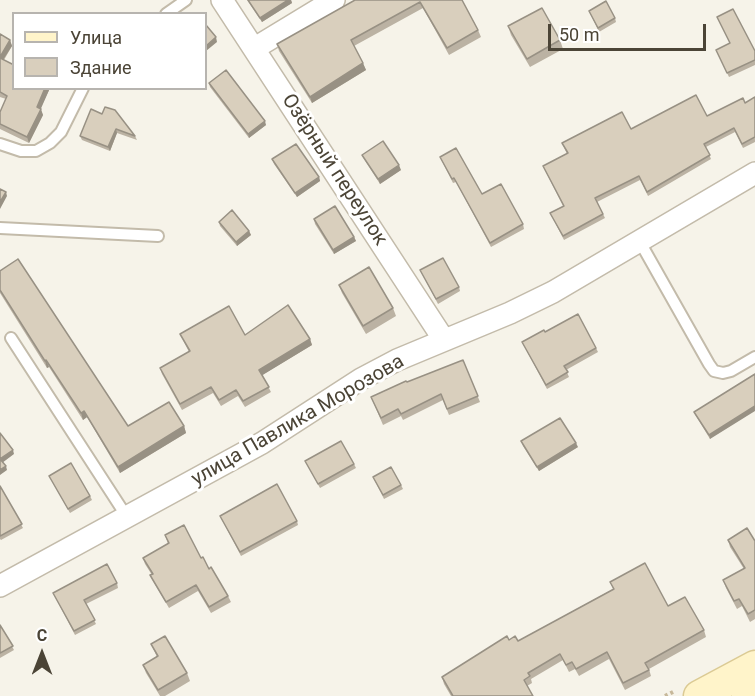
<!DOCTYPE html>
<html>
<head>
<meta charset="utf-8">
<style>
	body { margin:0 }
	#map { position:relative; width:755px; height:696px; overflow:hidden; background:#f6f3e9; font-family:Roboto,sans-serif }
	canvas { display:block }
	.legend { position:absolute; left:12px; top:12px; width:195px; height:78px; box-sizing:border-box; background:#fff; border:2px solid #b7b4af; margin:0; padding:8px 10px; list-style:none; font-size:18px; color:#4b4436 }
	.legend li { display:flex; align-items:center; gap:12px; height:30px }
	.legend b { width:30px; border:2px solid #b7b4af }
	.north { position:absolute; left:12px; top:624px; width:60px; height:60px; -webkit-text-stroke:4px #fff; paint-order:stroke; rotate:0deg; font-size:16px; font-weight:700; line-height:24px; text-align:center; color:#4b4436 }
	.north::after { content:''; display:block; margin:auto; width:21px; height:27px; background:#4b4436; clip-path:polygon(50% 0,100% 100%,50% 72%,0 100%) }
	.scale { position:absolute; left:548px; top:24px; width:158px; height:27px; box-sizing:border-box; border:3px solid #4b4436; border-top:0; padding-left:8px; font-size:18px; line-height:21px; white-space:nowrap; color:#4b4436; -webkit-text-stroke:4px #fff; paint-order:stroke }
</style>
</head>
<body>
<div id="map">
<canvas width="755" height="696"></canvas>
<ul class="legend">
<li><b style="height:8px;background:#fff4ca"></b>Улица</li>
<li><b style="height:16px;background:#d9cfbd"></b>Здание</li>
</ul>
<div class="north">С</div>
<div class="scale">50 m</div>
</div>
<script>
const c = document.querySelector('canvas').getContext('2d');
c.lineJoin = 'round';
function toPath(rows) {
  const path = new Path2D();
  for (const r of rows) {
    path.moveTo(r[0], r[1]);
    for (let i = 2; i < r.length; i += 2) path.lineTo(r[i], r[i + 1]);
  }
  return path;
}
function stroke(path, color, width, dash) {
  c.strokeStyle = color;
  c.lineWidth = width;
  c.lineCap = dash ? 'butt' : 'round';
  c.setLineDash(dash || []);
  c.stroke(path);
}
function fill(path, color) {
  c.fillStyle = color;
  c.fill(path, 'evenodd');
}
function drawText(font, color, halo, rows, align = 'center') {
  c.font = font + ' Roboto,sans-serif';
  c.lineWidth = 6;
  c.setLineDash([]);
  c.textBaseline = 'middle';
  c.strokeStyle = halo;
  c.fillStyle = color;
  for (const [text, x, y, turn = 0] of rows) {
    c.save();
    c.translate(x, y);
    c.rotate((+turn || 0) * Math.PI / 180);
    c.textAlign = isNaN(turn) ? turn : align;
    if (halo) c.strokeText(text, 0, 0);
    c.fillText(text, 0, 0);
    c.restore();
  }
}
const path = toPath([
	[665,696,675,691]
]);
const service = toPath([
	[166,14,186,0],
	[0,144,21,151,36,151,50,143,61,132,83,88],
	[0,228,158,236],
	[640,242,709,364,714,371,723,373,731,371,755,357],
	[11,338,127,517]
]);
const minor = toPath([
	[222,0,444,340],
	[255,48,334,0],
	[0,586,262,443,361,379,397,360,510,313,553,292,755,173]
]);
const secondary = toPath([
	[699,696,755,666],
	[747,696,755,692]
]);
const wall = toPath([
	[247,0,291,0,292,3,262,22],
	[355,0,462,0,478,30,481,37,449,55,423,8,354,46,366,70,312,103,279,51,277,44],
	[589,11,615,18,616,22,599,32],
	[717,17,755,51,755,65,729,77,716,50,730,43],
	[508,26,560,40,563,49,530,67,511,35],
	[0,34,10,40,12,46,4,60,14,88,50,88,40,109,43,115,29,143,0,129,0,112,6,99,0,97],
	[209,83,266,125,249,138,210,87],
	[755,97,755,142,743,148,735,132,706,147,711,159,648,196,640,180,597,202,605,218,564,240,550,213,563,206,543,166,567,154,562,143,631,129,707,116,745,103],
	[91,109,135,136,137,140,117,133,110,151,82,140,80,136],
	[362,155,401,170,380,184,364,159],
	[440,157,482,194,523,224,524,229,491,247,456,182,453,183],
	[272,159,319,177,320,181,297,197,274,164],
	[314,219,354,237,356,241,334,254,315,224],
	[219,222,249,231,251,235,237,246,220,226],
	[420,270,459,287,460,291,438,304],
	[0,271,128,426,184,426,186,433,120,473,87,417,83,420,49,367,47,368,0,293],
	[339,285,393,308,396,316,366,334,342,293],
	[545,332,596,348,598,352,566,370,569,377,547,389,522,342],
	[180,334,245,335,310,339,312,345,262,375,271,392,245,407,238,396,221,406,213,393,182,410,162,374,160,368,189,352],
	[463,360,480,402,449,415,443,400,403,420,401,416,383,425,371,397],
	[755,374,710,439,696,416,694,412],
	[521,441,578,447,539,471,523,446],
	[305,461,354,464,356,468,320,488],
	[49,476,90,496,92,500,70,513],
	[373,477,401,485,403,489,384,499],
	[0,486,23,528,1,540,0,539],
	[220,516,297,521,298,525,241,556],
	[165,535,201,558,228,596,231,602,211,613,198,591,169,608,153,581,150,575,152,575,145,564,143,558,168,544],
	[728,540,755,541,755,619,750,622,742,606,737,609,726,588,723,580,744,569,730,547],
	[610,582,668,606,704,630,706,637,649,669,651,676,625,690,609,659,579,676,575,669,569,672,563,660,531,679,532,683,527,686,533,696,451,696,444,684,442,677,509,640,518,641,613,589],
	[117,583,118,588,86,604,96,624,75,635,53,593],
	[0,625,14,650,0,658],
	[151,644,187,673,190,681,165,696,160,696,146,673,143,665,157,657]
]);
const shadedWall = toPath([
	[288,0,291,0,292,3,262,22,260,18],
	[216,37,217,42,206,51,206,46],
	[10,40,12,46,1,63,0,57],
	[363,63,366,70,312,103,310,97],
	[45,88,50,88,39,113,37,107],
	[41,109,43,115,29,143,27,137],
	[265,121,266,125,249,138,248,134],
	[116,129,117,133,110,151,108,147],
	[399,165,401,170,380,184,378,179],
	[319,177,320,181,297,197,295,193],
	[6,192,7,196,0,209,0,202],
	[249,231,251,235,237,246,236,242],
	[354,237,356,241,334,254,333,250],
	[310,339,312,345,261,376,259,370],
	[46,360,49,367,47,368,45,361],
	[755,406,755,411,710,439,709,435],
	[84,411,87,417,83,420,81,413],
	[184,426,186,433,120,473,118,467],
	[576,443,578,447,539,471,537,467],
	[13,450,14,454,2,463,0,459],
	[6,466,7,470,0,475,0,470]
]);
const building = toPath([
	[248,0,288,0,260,18,248,0],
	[355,0,462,0,478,30,447,48,420,2,351,40,363,63,310,97,277,44,355,0],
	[606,1,615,18,598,28,589,11,606,1],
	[542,8,560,40,527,59,508,26,542,8],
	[733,9,755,51,755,60,727,73,716,50,730,43,717,17,733,9],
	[206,25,216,37,206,46,206,25],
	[0,34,10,40,0,57,0,34],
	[0,58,14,65,14,88,45,88,37,107,41,109,27,137,0,124,0,112,7,96,0,92,0,58],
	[226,70,265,121,248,134,209,83,226,70],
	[696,95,707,116,743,98,745,103,755,97,755,137,742,144,734,128,704,144,710,155,647,192,639,176,595,198,603,214,563,236,550,213,564,206,543,166,568,153,562,143,622,112,631,129,696,95],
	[105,107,115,110,135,136,116,129,108,147,80,136,91,109,102,114,105,107],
	[383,141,399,165,378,179,362,155,383,141],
	[296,144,319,177,295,193,272,159,296,144],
	[456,148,482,194,501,184,523,224,490,243,454,178,452,179,440,157,456,148],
	[0,189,6,192,0,202,0,189],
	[335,206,354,237,333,250,314,219,335,206],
	[232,210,249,231,236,242,219,222,232,210],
	[443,258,459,287,436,299,420,270,443,258],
	[18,259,128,426,169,402,184,426,118,467,84,411,81,413,46,360,45,361,0,290,0,271,18,259],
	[369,267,393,308,363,326,339,285,369,267],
	[288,305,310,339,259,370,269,387,243,401,236,390,219,400,211,387,180,404,160,368,190,351,180,334,229,306,245,335,288,305],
	[578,314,596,348,564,366,568,372,546,385,522,342,544,330,545,332,578,314],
	[463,360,478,396,447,409,441,394,401,414,398,409,381,418,371,397,406,381,407,382,463,360],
	[755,374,755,406,709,435,694,412,755,374],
	[560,418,576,443,537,467,521,441,560,418],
	[0,433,13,450,0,459,6,466,0,470,0,433],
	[341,441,354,464,318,484,305,461,341,441],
	[71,463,90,496,68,509,49,476,71,463],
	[391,467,401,485,383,495,373,477,391,467],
	[277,484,297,521,240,552,220,516,277,484],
	[0,486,22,524,0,536,0,486],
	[184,525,201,558,203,557,209,569,211,567,228,596,209,607,196,585,166,602,150,575,153,574,143,558,169,543,165,535,184,525],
	[747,528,755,541,755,610,748,614,739,599,734,601,723,580,745,568,728,540,747,528],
	[645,563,668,606,685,597,704,630,645,663,649,670,623,683,607,652,576,669,572,662,566,665,560,654,528,673,530,676,524,680,533,696,453,696,442,677,507,636,509,640,515,636,518,641,614,589,610,582,645,563],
	[107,564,117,583,84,600,95,620,74,631,53,593,107,564],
	[0,625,13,646,0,653,0,625],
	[165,636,187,673,158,690,143,665,158,656,151,644,165,636]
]);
const streetNames = [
	["Озёрный переулок",334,170,57],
	["улица Павлика Морозова",298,421,-30]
];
stroke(service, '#c3bbaa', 14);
stroke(minor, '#c3bbaa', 24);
stroke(secondary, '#dbca94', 33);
stroke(path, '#c7b89a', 4, [3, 3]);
stroke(service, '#fff', 10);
stroke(minor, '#fff', 21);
stroke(secondary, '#fff4ca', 30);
fill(wall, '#bbb2a3');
fill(shadedWall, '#989184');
fill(building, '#d9cfbd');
stroke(building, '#989184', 1.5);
drawText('20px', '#4b4436', '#fff', streetNames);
</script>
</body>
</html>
